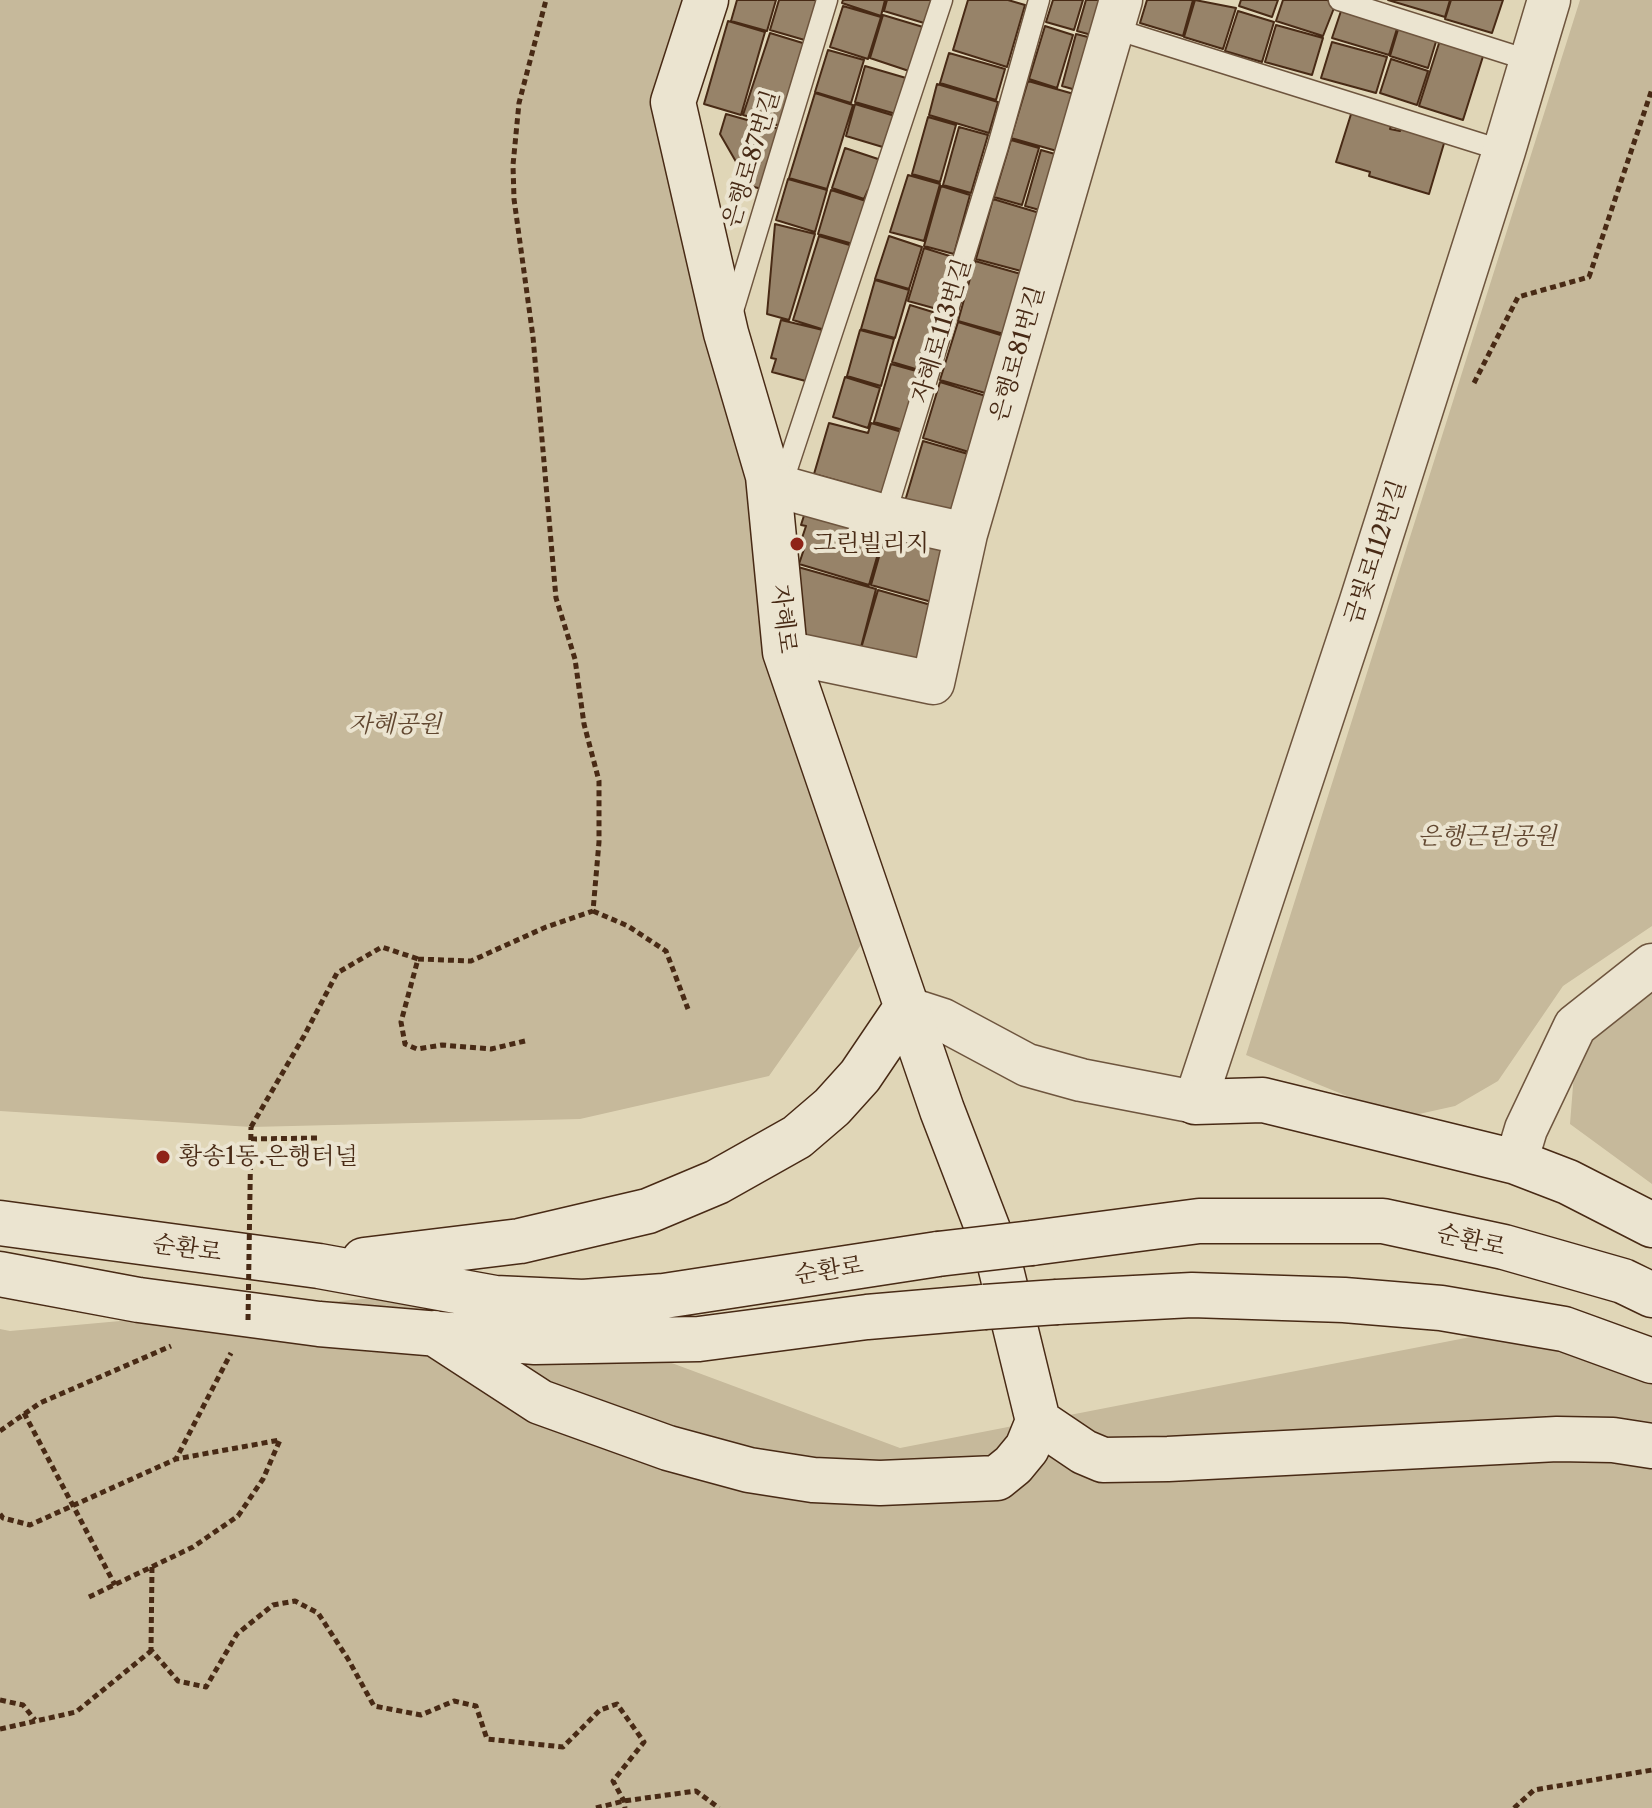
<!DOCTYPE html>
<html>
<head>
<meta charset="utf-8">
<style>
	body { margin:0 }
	canvas { display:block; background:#e0d6b7 }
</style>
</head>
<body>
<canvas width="1652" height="1808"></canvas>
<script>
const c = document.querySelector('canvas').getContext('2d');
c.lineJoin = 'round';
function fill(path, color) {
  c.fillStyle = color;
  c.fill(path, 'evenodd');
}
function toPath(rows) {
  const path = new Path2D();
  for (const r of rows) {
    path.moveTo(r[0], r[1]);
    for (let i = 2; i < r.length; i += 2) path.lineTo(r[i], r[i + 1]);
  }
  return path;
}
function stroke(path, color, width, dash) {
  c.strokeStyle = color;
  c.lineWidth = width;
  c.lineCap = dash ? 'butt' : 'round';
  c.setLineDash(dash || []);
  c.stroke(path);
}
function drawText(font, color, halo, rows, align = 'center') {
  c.font = font + ' "Libre Caslon Text","Noto Serif KR",serif';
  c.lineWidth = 8;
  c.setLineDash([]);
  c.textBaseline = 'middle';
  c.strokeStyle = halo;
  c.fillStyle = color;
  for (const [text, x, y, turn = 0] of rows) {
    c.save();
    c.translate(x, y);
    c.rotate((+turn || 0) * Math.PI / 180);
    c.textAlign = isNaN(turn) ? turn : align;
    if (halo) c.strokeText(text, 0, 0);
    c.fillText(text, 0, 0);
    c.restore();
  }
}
const green = toPath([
	[0,0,706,0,673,103,877,922,769,1076,580,1119,251,1127,0,1111],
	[1580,0,1652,0,1652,926,1563,986,1498,1081,1455,1106,1401,1118,1246,1055],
	[1652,966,1652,1184,1570,1124,1577,1035],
	[473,1289,900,1448,1486,1334,1652,1373,1652,1808,0,1808,0,1329,10,1331]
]);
const building = toPath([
	[737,0,776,0,767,31,731,21,737,0],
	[779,0,820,0,808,41,770,30,779,0],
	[843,0,885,0,881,16,842,3,843,0],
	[887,0,932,0,924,23,884,11,887,0],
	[968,0,1008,0,1025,5,1007,67,953,50,968,0],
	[1053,0,1083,0,1074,30,1046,22,1053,0],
	[1086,0,1117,0,1106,39,1077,31,1086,0],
	[1147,0,1193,0,1183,36,1140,23,1147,0],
	[1195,0,1236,8,1223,49,1184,37,1195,0],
	[1241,0,1278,0,1272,17,1239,6,1241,0],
	[1283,0,1327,0,1336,3,1323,36,1276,21,1283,0],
	[1388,0,1450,0,1445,17,1388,0],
	[1451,0,1503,0,1492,33,1445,19,1451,0],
	[1343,5,1399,22,1389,55,1332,38,1343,5],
	[843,6,881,17,868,59,830,47,843,6],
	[1238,11,1274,22,1262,62,1225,51,1238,11],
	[883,15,923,27,909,71,870,58,883,15],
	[728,21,765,32,741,115,704,104,728,21],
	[1400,23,1438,35,1428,68,1390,56,1400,23],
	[1276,25,1323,38,1312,75,1265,62,1276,25],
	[1045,26,1073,35,1057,88,1029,79,1045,26],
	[770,33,806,44,780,126,743,115,770,33],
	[1076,34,1104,41,1090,94,1062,86,1076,34],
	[1441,37,1485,50,1463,120,1419,106,1441,37],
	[1332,42,1387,57,1376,93,1321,78,1332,42],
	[828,50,864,60,851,103,815,92,828,50],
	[949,53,1005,69,996,100,940,83,949,53],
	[1391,59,1428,71,1417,105,1380,93,1391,59],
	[865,66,906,78,896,114,855,102,865,66],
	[1028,81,1088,98,1071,155,1011,138,1028,81],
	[937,84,998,102,989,133,929,115,937,84],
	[815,93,853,105,827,189,789,178,815,93],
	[855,104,895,116,886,148,846,136,855,104],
	[1352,111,1392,123,1390,129,1400,131,1402,127,1445,140,1429,194,1369,176,1370,172,1336,162,1352,111],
	[726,114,779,129,762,189,750,186,720,134,726,114],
	[928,117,956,125,940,182,912,174,928,117],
	[959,127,988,135,971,193,943,185,959,127],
	[1011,140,1039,148,1022,205,994,197,1011,140],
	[845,148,881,160,870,191,868,190,864,199,832,188,845,148],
	[1041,150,1069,158,1054,214,1025,206,1041,150],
	[908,175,940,184,924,241,890,232,908,175],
	[788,179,827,190,815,232,776,220,788,179],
	[941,186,970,195,954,254,924,246,941,186],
	[831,190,866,201,853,244,818,234,831,190],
	[993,199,1053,217,1036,275,976,259,993,199],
	[775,224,815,234,789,320,767,314,775,224],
	[819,236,853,246,828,331,793,320,819,236],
	[889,236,922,247,909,289,875,279,889,236],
	[924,248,953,257,937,309,908,301,924,248],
	[975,261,1035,278,1018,338,958,321,975,261],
	[875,280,909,290,895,338,861,329,875,280],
	[910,305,936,313,919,370,892,362,910,305],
	[781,320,827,331,813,383,772,372,776,359,771,358,781,320],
	[958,322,1017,340,999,397,940,380,958,322],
	[860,330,894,339,881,386,847,376,860,330],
	[891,364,920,372,903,430,874,422,891,364],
	[845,377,880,388,868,428,833,417,845,377],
	[940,382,999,400,982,456,923,438,940,382],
	[829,423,868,433,871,423,902,432,884,494,814,474,829,423],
	[923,441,982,458,964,518,905,501,923,441],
	[807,506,885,529,869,585,799,564,805,546,800,544,806,526,801,525,807,506],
	[887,529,962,550,946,606,871,585,887,529],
	[798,567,876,589,860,651,801,634,798,567],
	[878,590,945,609,927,671,860,652,878,590]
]);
const path = toPath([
	[1474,383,1518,297,1589,277,1652,89],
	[593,911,628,926,666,951,688,1009],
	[525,1041,491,1049,442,1045,417,1049,405,1044,401,1022,418,959,471,961,546,927,593,911,599,842,599,781,584,724,575,659,556,598,533,337,514,199,513,165,519,103,546,0],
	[251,1127,304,1036,337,973,382,947,418,959],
	[251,1139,319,1138],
	[24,1413,115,1585],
	[0,1431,40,1403,171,1346],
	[0,1514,3,1518,30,1525,176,1459,231,1353],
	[152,1567,151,1650,178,1681,206,1687,237,1634,273,1605,295,1601,318,1613,348,1659,374,1706,421,1715,454,1701,476,1706,487,1739,563,1747,600,1710,617,1704,644,1742,613,1781,624,1801,625,1808],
	[89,1597,193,1547,238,1516,263,1479,280,1440,176,1459],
	[0,1700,23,1705,35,1720],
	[0,1729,76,1712,151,1651],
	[596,1808,624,1801,696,1791,719,1808],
	[1514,1808,1534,1790,1652,1770]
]);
const lane = toPath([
	[1339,0,1531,61],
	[1112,28,1504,151],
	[732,314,827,0],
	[781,487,942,0],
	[885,516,998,146,1039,0]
]);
const street = toPath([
	[768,476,781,487,885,516,966,534],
	[785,652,933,683,966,534,1121,0],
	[906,1008,943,1020,1027,1065,1081,1080,1195,1102,1360,604,1504,151,1549,0],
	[1516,1162,1526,1129,1575,1026,1652,965]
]);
const secondary = toPath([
	[1195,1102,1263,1100,1516,1162,1568,1182,1652,1225],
	[0,1223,319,1266,495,1298,583,1302,664,1296,938,1254],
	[1032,1243,1199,1221,1383,1221,1504,1247,1623,1281,1652,1295],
	[364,1260,520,1241,648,1211,717,1182,797,1137,832,1107,860,1076,906,1008],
	[0,1274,139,1300,319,1324,535,1342,699,1339,867,1317,984,1307],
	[1057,1302,1192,1295,1344,1300,1441,1308,1564,1329,1652,1361],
	[434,1333,540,1402,668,1448,749,1470,813,1480,880,1483,997,1478,1013,1465,1027,1448,1038,1421,997,1253,942,1110,785,652,768,476,726,333,673,102,706,0],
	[1038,1421,1084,1452,1103,1460,1168,1459,1557,1439,1613,1440,1652,1446]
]);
const pathBridge = toPath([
	[248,1320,251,1127]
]);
const secondaryBridge = toPath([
	[938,1254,1032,1243],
	[984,1307,1057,1302]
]);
const markers = [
	[797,544,8,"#8f2418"],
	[163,1157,8,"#8f2418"]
];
const streetNames = [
	["은행로87번길",752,159,-73],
	["자혜로113번길",942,331,-73],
	["은행로81번길",1018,354,-74],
	["금빛로112번길",1376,552,-72],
	["자혜로",783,619,83],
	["순환로",1471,1241,13],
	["순환로",187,1249,8],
	["순환로",829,1271,-9]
];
const poiNames = [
	["그린빌리지",813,544],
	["황송1동.은행터널",179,1157]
];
const parkNames = [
	["자혜공원",395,725],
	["은행근린공원",1487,837]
];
fill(green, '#c6b99b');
fill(building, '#978369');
stroke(building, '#482a15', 2);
stroke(lane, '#6e553e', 23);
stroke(street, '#6e553e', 45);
stroke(secondary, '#482a15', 47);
stroke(path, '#482a15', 5, [6, 4]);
stroke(lane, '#ebe4d0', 20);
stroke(street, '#ebe4d0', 42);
stroke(secondary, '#ebe4d0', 44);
stroke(secondaryBridge, '#482a15', 47, []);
stroke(pathBridge, '#482a15', 5, [6, 4]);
stroke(secondaryBridge, '#ebe4d0', 44);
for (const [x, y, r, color] of markers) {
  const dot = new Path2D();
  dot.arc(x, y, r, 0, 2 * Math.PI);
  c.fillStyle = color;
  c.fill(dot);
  stroke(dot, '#ebe4d0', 3);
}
drawText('24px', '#482a15', '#ebe4d0', streetNames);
drawText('24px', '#482a15', '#ebe4d0', poiNames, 'left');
drawText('italic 24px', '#614730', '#ebe4d0', parkNames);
</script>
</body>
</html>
